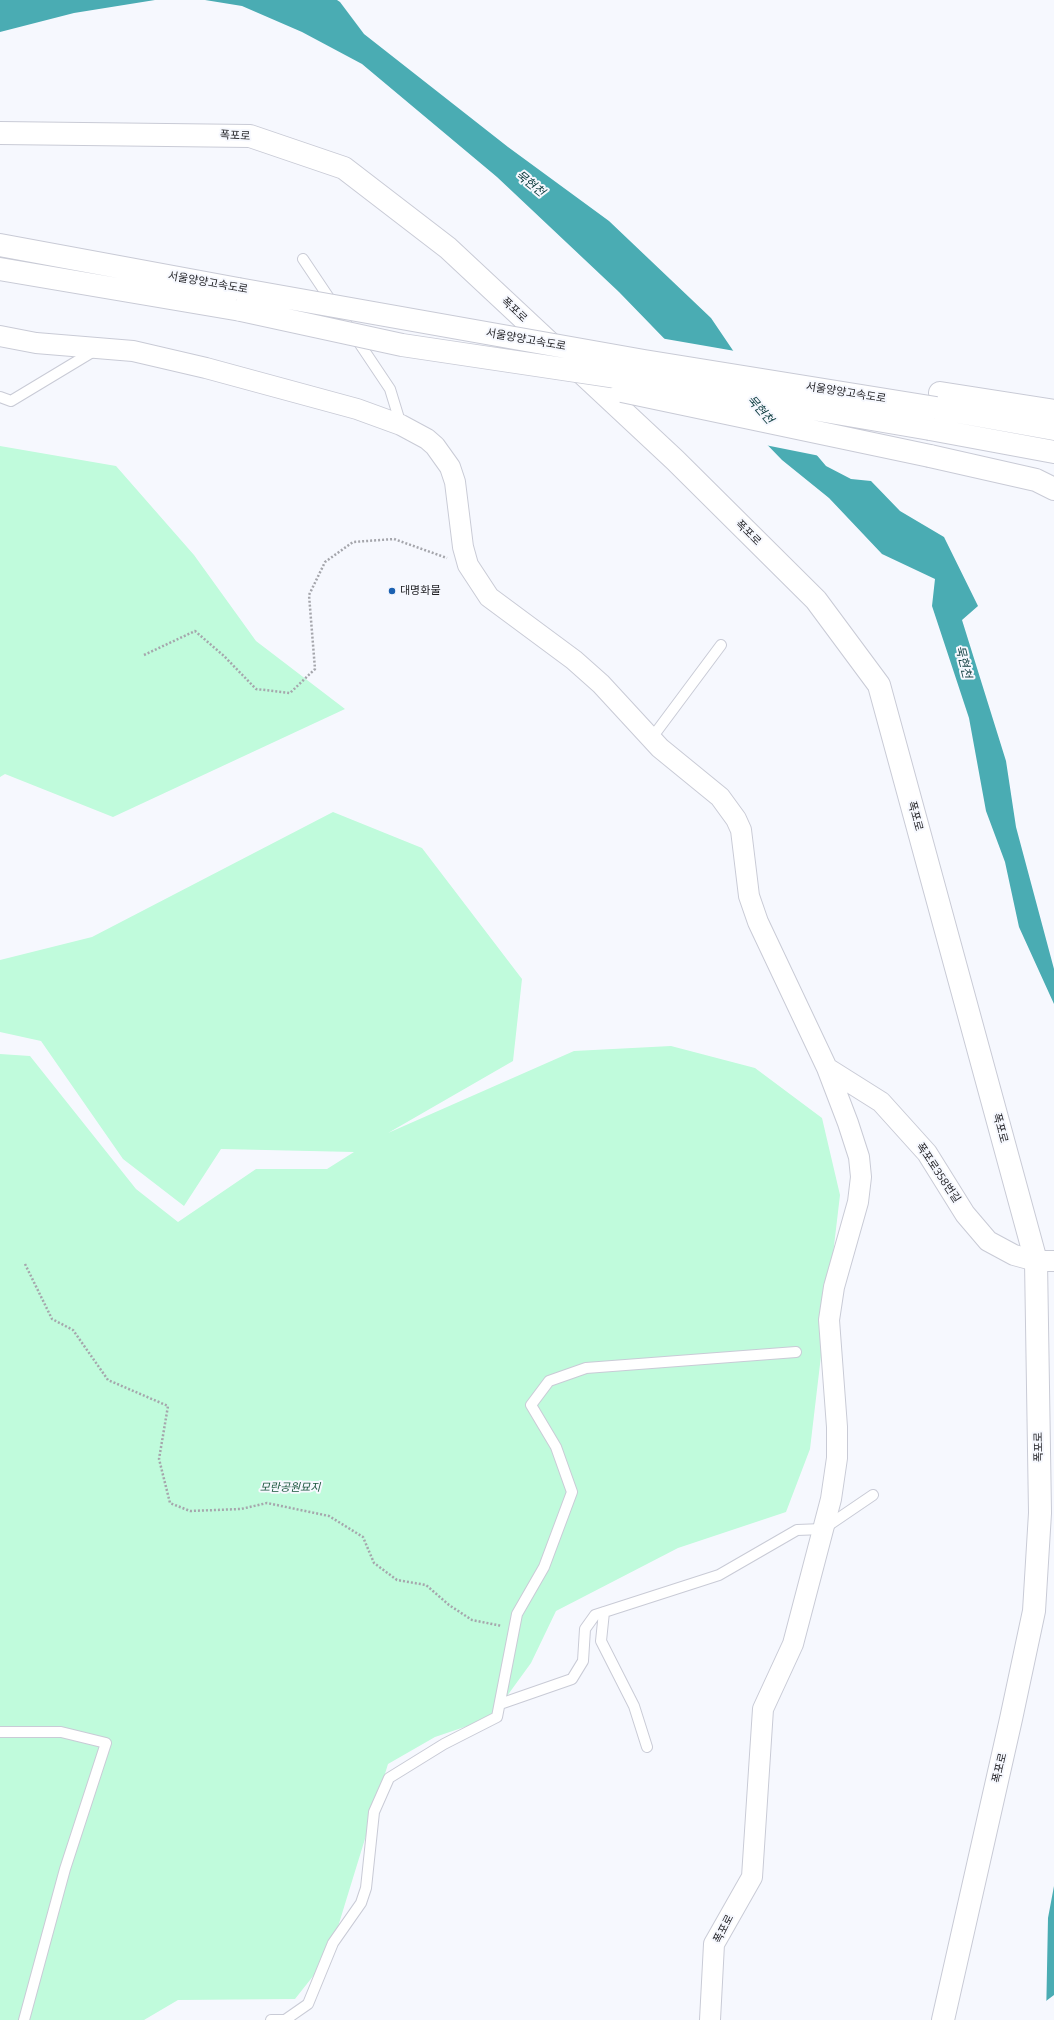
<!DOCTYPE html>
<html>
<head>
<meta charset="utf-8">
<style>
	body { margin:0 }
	canvas { display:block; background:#f6f8fe }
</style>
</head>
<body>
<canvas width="1054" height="2020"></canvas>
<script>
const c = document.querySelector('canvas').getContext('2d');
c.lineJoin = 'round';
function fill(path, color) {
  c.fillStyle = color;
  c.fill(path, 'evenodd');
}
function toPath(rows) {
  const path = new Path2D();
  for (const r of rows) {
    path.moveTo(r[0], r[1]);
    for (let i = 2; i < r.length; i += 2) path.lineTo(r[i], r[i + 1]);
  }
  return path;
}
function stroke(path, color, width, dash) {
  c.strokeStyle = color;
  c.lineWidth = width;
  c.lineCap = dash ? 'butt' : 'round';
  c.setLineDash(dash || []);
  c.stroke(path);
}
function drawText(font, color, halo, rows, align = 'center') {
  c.font = font + ' Bitter,"Noto Sans KR",serif';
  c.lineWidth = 4;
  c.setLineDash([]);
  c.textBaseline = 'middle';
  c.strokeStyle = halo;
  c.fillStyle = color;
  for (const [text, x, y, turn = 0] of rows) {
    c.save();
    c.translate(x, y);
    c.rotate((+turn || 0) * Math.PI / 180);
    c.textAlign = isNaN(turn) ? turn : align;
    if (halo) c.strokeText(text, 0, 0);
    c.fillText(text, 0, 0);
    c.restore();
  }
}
const green = toPath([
	[0,446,116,466,194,555,256,641,345,709,113,817,5,774,0,777],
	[333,812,422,848,522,979,513,1061,388,1133,574,1051,671,1046,755,1068,822,1118,840,1195,810,1449,786,1512,678,1548,556,1611,531,1663,491,1718,435,1737,388,1764,329,1956,295,1999,178,2000,144,2020,0,2020,0,1054,30,1056,136,1189,178,1222,256,1169,327,1169,354,1152,221,1149,184,1206,123,1159,41,1041,0,1032,0,960,92,937]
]);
const water = toPath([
	[0,0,155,0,74,13,0,32],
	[205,0,337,0,340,2,364,34,508,147,609,221,711,318,753,380,826,466,851,479,871,481,900,511,944,537,978,606,962,620,1006,761,1016,827,1054,969,1054,1004,1019,927,1005,862,986,811,969,718,932,606,935,579,882,554,829,498,782,460,619,292,497,177,362,64,302,32,242,6],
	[1054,1886,1054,2020,1046,2020,1048,1918]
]);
const pier = toPath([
	[660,338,735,351,754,379,820,456,765,445],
	[1054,1995,1054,2020,1044,2020,1046,2001]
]);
const path = toPath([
	[144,655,195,631,224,656,256,689,290,693,315,669,309,595,325,562,353,542,394,539,447,558],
	[25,1264,52,1319,73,1330,108,1380,168,1406,159,1459,170,1503,190,1511,241,1509,267,1503,329,1516,363,1537,374,1563,397,1580,426,1585,449,1605,472,1620,502,1626]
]);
const lane = toPath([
	[303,259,390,389,401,425],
	[0,397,11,401,94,351],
	[651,739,721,645],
	[604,1612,601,1641,634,1706,647,1747],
	[500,1704,572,1679,583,1661,585,1629,595,1615,719,1575,797,1530,823,1529,873,1495],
	[0,1732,61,1732,106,1743,65,1869,24,2020],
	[271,2020,285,2020,308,2004,333,1943,361,1903,366,1888,374,1812,389,1778,444,1744,497,1717,517,1614,544,1567,572,1492,556,1447,531,1405,549,1381,586,1368,796,1352]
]);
const street = toPath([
	[0,336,36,343,133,351,206,368,357,409,401,425,427,439,435,446,450,467,455,482,463,547,468,565,489,597,574,660,601,684,660,748,720,797,736,819,741,830,749,896,758,922,827,1068,848,1123,859,1157,861,1177,858,1202,834,1287,829,1320,837,1427,837,1458,831,1499,793,1644,763,1709,752,1877,714,1944,710,2020],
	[827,1068,881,1102,927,1153,965,1214,988,1241,1014,1255,1036,1261,1054,1261]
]);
const secondary = toPath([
	[0,133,250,136,344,168,448,248,675,460,816,600,879,685,1036,1261,1040,1513,1034,1611,1011,1719,943,2020]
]);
const highway = toPath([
	[0,245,238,289],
	[0,269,241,310],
	[940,393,1054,411],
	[936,408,1054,429],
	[930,429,1054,452],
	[930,456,1036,480,1054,489]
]);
const highwayBridge = toPath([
	[238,289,644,361,936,408],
	[241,310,402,345,697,389,930,429],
	[622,391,930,456]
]);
const markers = [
	[392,591,4,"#1c61b1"]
];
const streetNames = [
	["폭포로",235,136,3],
	["서울양양고속도로",208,283,10],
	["폭포로",514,310,43],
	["서울양양고속도로",526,340,10],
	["서울양양고속도로",846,393,9],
	["폭포로",748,533,45],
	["폭포로",915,816,75],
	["폭포로",1000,1128,75],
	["폭포로358번길",938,1173,56],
	["폭포로",1039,1447,-91],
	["폭포로",1000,1768,-77],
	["폭포로",724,1929,-63]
];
const poiNames = [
	["대명화물",400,591]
];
const parkNames = [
	["모란공원묘지",290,1488]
];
const waterNames = [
	["묵현천",530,184,39],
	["묵현천",760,410,49],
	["묵현천",963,662,76]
];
fill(green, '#c0fbdc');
fill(water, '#4aacb3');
fill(pier, '#f6f8fe');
stroke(lane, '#c9cbd6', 12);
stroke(street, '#c9cbd6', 22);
stroke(secondary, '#c9cbd6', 24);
stroke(highway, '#c9cbd6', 24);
stroke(path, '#a5a6ac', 2.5, [2, 2]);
stroke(lane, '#fff', 10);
stroke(street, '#fff', 20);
stroke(secondary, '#fff', 22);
stroke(highway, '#fff', 22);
stroke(highwayBridge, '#c9cbd6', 24, []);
stroke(highwayBridge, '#fff', 22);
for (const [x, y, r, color] of markers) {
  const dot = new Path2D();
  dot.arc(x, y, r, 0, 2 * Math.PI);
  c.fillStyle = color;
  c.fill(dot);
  stroke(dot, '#f6f8fe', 1.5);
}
drawText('11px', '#1e1e22', '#f6f8fe', streetNames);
drawText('11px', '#1e1e22', '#f6f8fe', poiNames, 'left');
drawText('italic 11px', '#1b553d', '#f6f8fe', parkNames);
drawText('italic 12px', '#124043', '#f6f8fe', waterNames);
</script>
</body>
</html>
